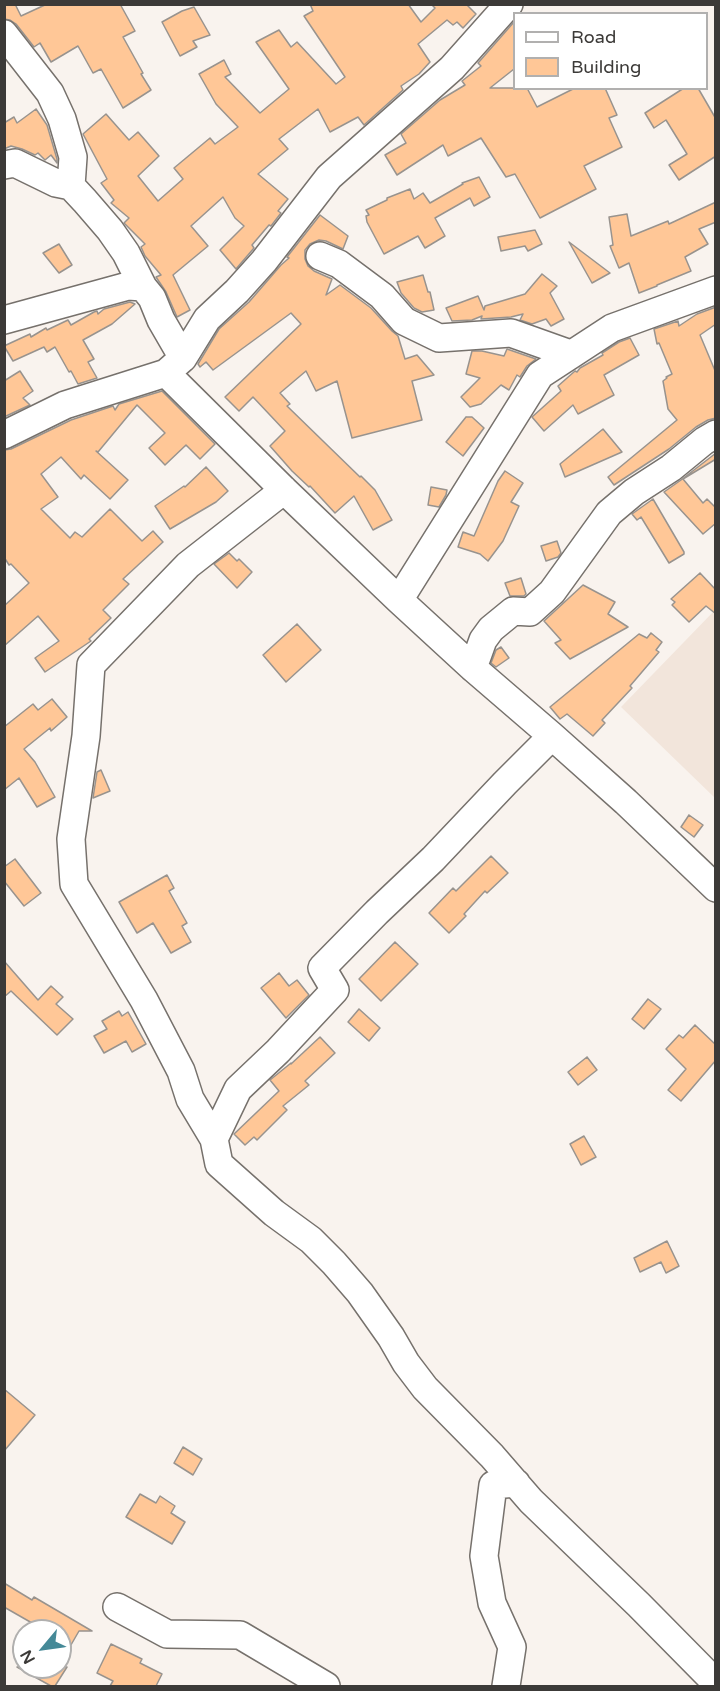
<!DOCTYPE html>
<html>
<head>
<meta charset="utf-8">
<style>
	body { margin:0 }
	#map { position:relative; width:720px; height:1691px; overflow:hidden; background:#f9f3ee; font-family:"Varela Round",sans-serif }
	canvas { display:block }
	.frame { position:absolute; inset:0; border:6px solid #3c3a38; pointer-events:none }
	.legend { position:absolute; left:513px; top:12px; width:195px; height:78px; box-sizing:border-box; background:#fff; border:2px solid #b1b0af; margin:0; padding:8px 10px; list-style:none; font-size:18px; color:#3c3a38 }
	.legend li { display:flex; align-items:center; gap:12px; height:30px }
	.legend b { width:30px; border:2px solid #b1b0af }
	.north { position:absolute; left:12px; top:1619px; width:60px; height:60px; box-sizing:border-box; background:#fff; border:2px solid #b1b0af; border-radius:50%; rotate:241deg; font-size:16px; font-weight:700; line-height:24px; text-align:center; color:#3c3a38 }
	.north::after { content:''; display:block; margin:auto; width:21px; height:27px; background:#458997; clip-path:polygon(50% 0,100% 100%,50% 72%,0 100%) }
</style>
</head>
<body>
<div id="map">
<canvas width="720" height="1691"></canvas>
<div class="frame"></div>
<ul class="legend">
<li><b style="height:8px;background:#fff"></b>Road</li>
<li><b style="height:16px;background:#ffc797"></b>Building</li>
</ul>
<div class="north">N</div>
</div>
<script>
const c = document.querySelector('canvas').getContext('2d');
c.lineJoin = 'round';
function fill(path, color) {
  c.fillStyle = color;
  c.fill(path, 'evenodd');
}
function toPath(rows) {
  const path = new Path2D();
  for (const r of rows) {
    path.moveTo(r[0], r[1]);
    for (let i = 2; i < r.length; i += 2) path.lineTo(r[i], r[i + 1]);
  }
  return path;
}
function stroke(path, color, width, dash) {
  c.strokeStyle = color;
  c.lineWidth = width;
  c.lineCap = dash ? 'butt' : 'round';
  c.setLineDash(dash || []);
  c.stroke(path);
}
const built = toPath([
	[715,610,715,798,621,707]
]);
const building = toPath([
	[4,4,15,4,21,16,47,4,120,4,135,31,123,37,143,73,141,74,151,90,123,108,101,69,93,73,78,46,51,62,40,43,34,47,16,24,10,20,4,19,4,4],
	[310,4,408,4,421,22,435,8,431,4,466,4,476,14,463,28,457,22,453,25,447,20,418,44,430,62,419,74,401,86,403,90,364,125,358,117,330,132,318,109,279,139,288,149,258,174,288,199,278,211,281,213,271,226,269,225,252,245,254,248,236,269,220,250,244,226,235,218,223,197,191,226,208,246,173,275,190,310,177,317,166,292,156,277,161,275,145,256,141,247,145,244,124,223,129,218,111,203,114,200,101,183,107,179,83,134,106,114,129,140,138,132,159,156,138,176,158,201,183,179,174,168,210,138,215,144,238,127,216,104,199,74,224,60,231,74,225,77,260,113,289,89,256,42,279,30,291,47,297,42,336,84,345,77,304,16,313,11,310,4],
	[194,7,210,35,193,41,197,47,180,56,162,22,182,11,194,7],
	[514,22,514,69,490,88,527,88,537,107,575,88,605,88,617,115,609,118,622,147,584,166,596,189,540,218,515,174,506,177,481,138,448,156,443,145,397,175,385,155,406,143,401,134,440,100,465,85,462,81,481,66,478,63,514,22],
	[684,88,698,88,716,119,716,156,679,180,669,165,687,154,666,120,654,128,645,113,684,88],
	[36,109,47,125,57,159,57,163,51,155,45,160,38,153,35,155,22,149,11,146,4,149,4,123,14,117,17,123,36,109],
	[479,177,490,197,474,206,470,198,435,218,445,236,425,248,418,236,384,254,367,222,366,216,369,215,366,210,387,200,387,198,410,189,414,199,423,193,430,203,463,184,462,183,479,177],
	[716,202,716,222,699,229,708,244,685,257,691,271,657,285,657,286,639,293,629,263,619,268,610,246,613,245,609,217,627,214,631,236,668,221,669,224,716,202],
	[320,215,348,236,343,249,326,241,319,240,310,244,305,250,305,259,308,266,314,271,332,279,326,295,340,285,371,308,392,331,398,336,405,359,417,355,434,375,412,381,422,420,352,438,337,381,316,391,306,371,280,393,290,404,287,406,360,477,361,476,375,490,392,520,373,530,354,496,335,513,310,486,309,487,292,471,270,446,285,431,253,397,239,411,225,397,301,324,291,313,213,370,206,362,200,367,198,364,219,329,249,302,281,265,289,258,287,257,320,215],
	[535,230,542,244,528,251,525,246,501,251,498,237,535,230],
	[569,242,610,273,592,283,569,242],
	[59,244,72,265,59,273,43,253,59,244],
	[542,274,557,286,550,293,564,319,551,326,546,319,532,324,520,320,523,314,511,317,481,319,482,316,472,320,452,321,446,308,478,296,484,310,485,306,525,294,542,274],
	[423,275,428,292,430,292,434,310,422,312,414,308,401,293,397,282,423,275],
	[130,302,135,304,112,324,83,340,94,359,88,362,97,378,78,384,71,371,69,372,55,347,47,352,44,347,13,361,4,346,30,334,31,337,46,328,47,330,68,320,71,325,94,312,97,311,98,314,104,309,130,302],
	[716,307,716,324,700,335,716,373,716,418,708,420,696,427,669,449,614,485,608,477,677,420,668,409,663,381,667,378,666,377,672,374,659,343,657,344,654,329,678,321,679,326,697,314,716,307],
	[630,338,639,355,604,375,614,395,578,414,573,405,544,431,532,417,561,391,558,386,575,371,577,372,580,368,603,355,602,353,619,342,630,338],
	[507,349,536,359,527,366,520,377,517,375,509,390,501,385,481,404,470,407,461,397,480,378,466,374,472,351,482,351,504,356,507,349],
	[20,371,33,391,23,398,30,405,4,417,4,381,20,371],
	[162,391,215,444,200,459,186,445,165,465,149,448,165,433,137,405,98,452,96,451,128,480,110,499,84,475,81,479,61,457,41,474,58,497,41,509,70,538,75,532,82,537,110,509,142,541,153,531,163,542,123,579,129,584,103,610,111,618,89,639,91,641,45,672,35,658,59,641,38,616,4,646,4,606,29,583,11,564,9,565,4,557,4,450,11,449,71,420,113,406,115,410,119,404,162,391],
	[466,417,472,417,484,428,463,456,446,442,466,417],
	[603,429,622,452,565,477,560,464,603,429],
	[716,453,716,459,683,479,703,503,707,499,716,508,716,523,703,534,664,492,681,480,716,453],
	[206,467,228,491,216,502,170,529,155,506,184,486,185,487,206,467],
	[505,471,523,483,511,502,519,506,503,541,488,561,480,554,458,547,463,532,474,536,498,481,505,471],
	[431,487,447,490,446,495,439,507,428,505,431,487],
	[653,499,684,552,684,554,669,563,641,517,637,520,632,514,653,499],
	[557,541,561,553,558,557,546,561,541,546,557,541],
	[229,553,237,561,239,559,252,572,237,588,214,564,229,553],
	[700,573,716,590,716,614,706,606,689,622,672,605,675,602,671,599,700,573],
	[521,578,526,594,524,596,510,596,505,583,521,578],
	[583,585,615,602,608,614,628,627,570,659,555,643,561,640,544,621,583,585],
	[297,624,321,650,286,682,263,655,297,624],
	[651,633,662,642,656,650,659,652,630,686,632,688,602,720,605,723,593,736,567,714,560,719,550,707,639,634,647,638,651,633],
	[501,647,509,658,496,667,491,663,496,650,501,647],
	[52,699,67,717,51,731,50,728,24,749,35,762,55,797,37,807,19,778,4,790,4,727,33,704,38,710,52,699],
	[101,770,110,791,93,798,97,772,101,770],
	[689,815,703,825,694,837,681,827,689,815],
	[491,856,508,873,487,893,485,891,464,914,466,916,449,933,429,913,453,888,456,891,491,856],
	[15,859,41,893,24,906,4,881,4,867,15,859],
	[167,875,174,888,169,891,187,923,182,926,191,942,171,953,153,923,137,933,119,902,167,875],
	[395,942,418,964,381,1001,359,979,395,942],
	[4,961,38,1000,51,986,63,997,56,1004,73,1019,57,1035,11,991,4,997,4,961],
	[279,973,289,986,297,980,309,995,286,1018,261,988,279,973],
	[648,999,661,1009,644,1029,632,1019,648,999],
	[359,1009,380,1028,369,1041,348,1022,359,1009],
	[119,1011,122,1016,128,1012,146,1044,132,1052,126,1041,104,1053,94,1036,107,1029,102,1021,119,1011],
	[695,1025,716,1045,716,1060,681,1101,668,1090,686,1069,666,1049,679,1035,683,1038,695,1025],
	[320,1037,335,1053,305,1081,309,1085,283,1106,287,1110,257,1140,254,1137,245,1145,234,1134,279,1091,270,1080,291,1063,291,1064,320,1037],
	[587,1057,597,1070,578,1085,568,1072,587,1057],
	[584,1136,596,1157,581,1165,570,1144,584,1136],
	[667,1241,679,1266,666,1273,661,1262,640,1272,634,1258,667,1241],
	[4,1389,35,1415,4,1451,4,1389],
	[183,1447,202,1459,193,1475,174,1463,183,1447],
	[140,1494,156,1503,160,1496,175,1506,171,1513,185,1522,172,1544,126,1517,140,1494],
	[4,1583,32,1600,34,1597,92,1631,79,1631,60,1664,60,1631,46,1631,4,1607,4,1583],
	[111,1644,142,1659,140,1663,162,1674,156,1686,110,1686,113,1681,97,1673,111,1644],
	[17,1667,67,1667,55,1686,51,1686,17,1667]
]);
const minor = toPath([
	[4,34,50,93,62,119,73,157,71,186],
	[4,165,15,163,56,183,71,186,85,201,110,230,126,253,143,287],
	[320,256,339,264,382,296,404,321,439,338,511,333,570,354],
	[4,320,128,286,143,287,152,298,161,320,183,358],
	[166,373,284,490,399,600,473,668,552,736,626,802,716,888],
	[4,435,65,405,166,373,183,358,207,319,237,291,264,261,329,177,452,68,509,4],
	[284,490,188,565,91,665,86,736,71,839,74,884,144,1000,181,1071,190,1099,214,1139,219,1164,274,1213,311,1240,334,1263,360,1293,391,1337,406,1363,425,1388,492,1456,531,1501,639,1605,716,1683],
	[399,600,540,375,612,328,716,290],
	[473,668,483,640,491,629,513,611,530,612,552,592,609,513,634,492,671,468,704,441,716,434],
	[214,1139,238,1089,278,1051,335,990,322,968,377,912,433,859,505,783,552,736],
	[117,1607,167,1634,240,1635,326,1686],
	[506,1686,512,1647,492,1603,484,1556,493,1485,516,1483]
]);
fill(built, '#f2e5db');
fill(building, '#ffc797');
stroke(building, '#98938e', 1.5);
stroke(minor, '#76716c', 30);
stroke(minor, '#fff', 27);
</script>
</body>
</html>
